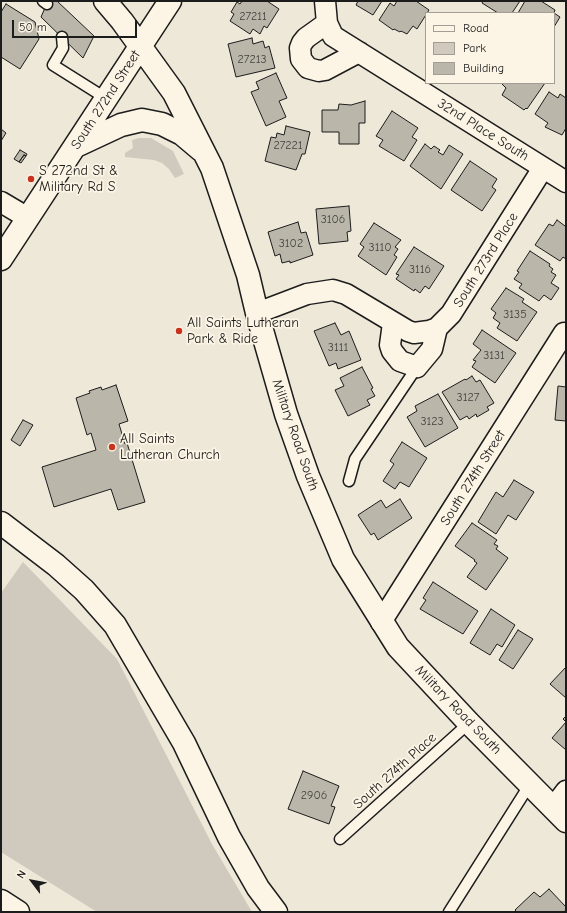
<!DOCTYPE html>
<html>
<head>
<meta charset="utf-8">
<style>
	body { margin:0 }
	#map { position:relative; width:567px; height:913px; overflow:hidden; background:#eee8d9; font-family:"Comic Neue",sans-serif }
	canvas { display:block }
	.frame { position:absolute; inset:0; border:2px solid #1c1c1c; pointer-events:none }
	.legend { position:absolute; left:425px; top:12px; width:130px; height:72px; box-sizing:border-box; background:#fcf5e5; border:1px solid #a29e95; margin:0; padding:5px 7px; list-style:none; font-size:12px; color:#1c1c1c }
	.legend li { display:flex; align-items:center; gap:8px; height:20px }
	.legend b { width:20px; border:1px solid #a29e95 }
	.north { position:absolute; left:12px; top:861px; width:40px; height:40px; -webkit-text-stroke:3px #fcf5e5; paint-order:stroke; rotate:302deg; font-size:11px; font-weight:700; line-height:16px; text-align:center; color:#1c1c1c }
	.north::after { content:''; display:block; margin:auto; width:14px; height:18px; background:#1c1c1c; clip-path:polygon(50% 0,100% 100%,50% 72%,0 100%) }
	.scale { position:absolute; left:12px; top:20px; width:125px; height:18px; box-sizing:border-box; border:2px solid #1c1c1c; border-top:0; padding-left:5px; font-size:12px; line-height:14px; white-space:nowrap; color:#1c1c1c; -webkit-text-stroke:3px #fcf5e5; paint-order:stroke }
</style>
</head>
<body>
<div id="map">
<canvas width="567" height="913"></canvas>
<div class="frame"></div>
<ul class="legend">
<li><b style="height:5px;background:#fcf5e5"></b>Road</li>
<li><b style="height:11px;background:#cfcabd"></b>Park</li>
<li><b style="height:11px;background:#bab6aa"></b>Building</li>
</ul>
<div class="north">N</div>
<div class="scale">50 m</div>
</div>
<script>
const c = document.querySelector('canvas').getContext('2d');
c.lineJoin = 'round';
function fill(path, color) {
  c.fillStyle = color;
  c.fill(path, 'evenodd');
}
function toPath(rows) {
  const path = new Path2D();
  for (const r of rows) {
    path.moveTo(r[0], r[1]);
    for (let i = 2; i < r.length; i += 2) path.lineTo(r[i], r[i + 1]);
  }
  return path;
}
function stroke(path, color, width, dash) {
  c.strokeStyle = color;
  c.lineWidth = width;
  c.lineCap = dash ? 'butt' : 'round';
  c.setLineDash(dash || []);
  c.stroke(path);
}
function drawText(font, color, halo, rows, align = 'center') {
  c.font = font + ' "Comic Neue",sans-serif';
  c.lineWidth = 3.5;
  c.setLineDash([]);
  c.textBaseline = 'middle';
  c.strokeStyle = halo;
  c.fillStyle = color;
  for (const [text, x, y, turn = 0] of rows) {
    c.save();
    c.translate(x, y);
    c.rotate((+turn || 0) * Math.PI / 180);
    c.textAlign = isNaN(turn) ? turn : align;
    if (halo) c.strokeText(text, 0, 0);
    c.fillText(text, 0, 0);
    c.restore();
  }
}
const green = toPath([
	[139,138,151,138,173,151,184,174,175,178,169,169,162,163,154,160,125,157,125,153,133,148,132,140],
	[23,562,117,659,212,844,252,912,97,912,1,852,1,593]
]);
const building = toPath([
	[48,1,57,1,94,36,83,58,41,17,48,1],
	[242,1,267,1,279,9,267,28,264,26,260,34,253,29,250,34,230,21,234,14,231,12,237,2,240,4,242,1],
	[358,1,382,1,373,15,356,5,358,1],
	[397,1,416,1,429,10,417,29,413,26,407,34,401,31,400,32,394,29,393,30,379,20,390,3,394,6,397,1],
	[483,1,520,1,512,13,498,13,482,3,483,1],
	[525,1,541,1,555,10,554,13,560,17,554,27,554,13,518,13,525,1],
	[6,4,35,22,39,39,20,69,1,57,1,12,6,4],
	[252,38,253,44,263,41,265,48,269,46,275,68,236,77,228,44,252,38],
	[276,73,287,98,279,101,286,117,266,126,251,92,259,89,256,82,276,73],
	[502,83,545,83,527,109,526,108,524,110,502,95,506,88,502,84,502,83],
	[549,92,558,98,560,94,566,98,566,128,562,135,545,127,548,123,535,114,549,92],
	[365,101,365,123,359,123,359,144,339,144,339,132,322,132,322,110,338,110,339,104,351,105,365,101],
	[392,111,418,128,412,137,417,140,404,161,379,146,383,140,376,136,392,111],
	[286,126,310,132,305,154,302,154,296,170,265,161,271,137,276,138,277,133,284,135,286,126],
	[1,129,6,133,1,141,1,129],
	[425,144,431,149,434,146,440,150,438,152,443,155,449,145,463,154,441,189,410,166,425,144],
	[20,150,27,154,26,156,24,155,19,162,14,159,20,150],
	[24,155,26,156,21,163,19,162,24,155],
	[470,161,497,179,492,187,496,190,482,211,451,190,470,161],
	[349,206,351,231,347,232,348,241,319,244,316,209,349,206],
	[557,220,565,226,566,224,566,259,563,257,560,261,535,245,549,224,553,226,557,220],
	[298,222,301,233,306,232,313,255,290,263,290,261,282,263,280,254,275,256,268,232,298,222],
	[374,223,401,240,395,247,398,249,394,255,397,257,386,275,358,256,364,247,360,244,374,223],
	[414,247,444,266,429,289,425,286,420,293,415,289,414,291,396,279,399,275,396,274,414,247],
	[530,251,550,264,549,266,553,269,551,272,556,275,551,283,559,288,551,300,544,295,539,301,519,288,522,284,514,279,519,272,517,271,530,251],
	[506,288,524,299,522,302,537,312,517,341,497,328,500,323,493,318,496,313,491,309,506,288],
	[335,323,341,335,349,331,361,360,338,369,336,363,329,366,314,331,335,323],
	[482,330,516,353,495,383,472,367,476,361,473,360,481,350,473,344,482,330],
	[362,367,373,388,371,389,375,396,367,400,370,405,348,416,335,390,344,386,340,378,362,367],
	[472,376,476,382,480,380,494,403,487,407,489,410,477,417,476,414,469,419,467,416,460,420,442,392,465,379,466,380,472,376],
	[566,382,566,421,555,420,558,386,566,387,566,382],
	[116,385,128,421,119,424,125,444,127,443,145,502,118,510,111,489,54,507,42,467,96,450,91,433,87,435,76,398,90,393,89,391,101,387,102,390,116,385],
	[438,394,458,428,425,447,407,417,417,411,415,406,438,394],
	[23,420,33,425,20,446,11,440,23,420],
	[402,442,427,458,409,487,400,482,395,489,383,481,394,464,390,461,402,442],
	[514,480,534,492,516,520,508,515,496,534,478,522,496,492,503,497,514,480],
	[400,499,412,518,378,540,374,533,371,535,358,515,381,500,386,508,400,499],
	[472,523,497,540,494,544,498,546,496,549,508,558,486,590,467,577,477,563,474,561,475,560,455,546,472,523],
	[433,582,478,611,463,634,420,609,426,600,423,598,433,582],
	[491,609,515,625,502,647,497,644,490,655,470,643,491,609],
	[518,630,533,639,513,669,499,660,518,630],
	[566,667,566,698,550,684,566,667],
	[566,716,566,750,552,738,566,722,563,719,566,716],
	[303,771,339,786,331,806,335,807,329,824,288,809,303,771],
	[549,889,566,907,565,912,517,912,515,910,534,892,540,897,549,889]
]);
const service = toPath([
	[43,1,47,4],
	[62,37,63,48,53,65,107,99],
	[349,481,355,459,417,367],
	[340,839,469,723],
	[449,912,530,784]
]);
const minor = toPath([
	[325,1,327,23,333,36,566,182],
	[327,23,306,38,302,43,300,48,301,59,308,68,319,71,325,70,359,52],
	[1,202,28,218],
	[257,313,307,294,333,290,346,294,408,331,414,333,429,331,437,328,451,314,543,168],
	[393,323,390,345,392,351,400,361,417,367,432,349,437,328],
	[381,622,564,333],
	[553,808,566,791]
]);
const secondary = toPath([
	[105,1,122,21,174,93,212,168,248,275,257,313,286,414,308,476,343,559,398,647,469,723,566,821],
	[76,146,121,125,142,120,162,124,182,134,201,150],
	[1,259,170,1]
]);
const motorway = toPath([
	[1,523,56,565,84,590,115,625,184,743,229,837,258,888,276,912],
	[1,901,18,912]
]);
const markers = [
	[31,179,4,"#c8321e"],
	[179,331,4,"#c8321e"],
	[112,447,4,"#c8321e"]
];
const numberNames = [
	["27211",253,17],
	["27213",252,60],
	["27221",288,146],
	["3106",333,220],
	["3102",291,244],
	["3110",380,248],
	["3116",420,270],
	["3135",515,315],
	["3111",338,348],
	["3131",494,356],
	["3127",468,398],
	["3123",432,422],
	["2906",314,796]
];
const streetNames = [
	["South 272nd Street",106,100,-57],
	["32nd Place South",483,130,32],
	["South 273rd Place",486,260,-58],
	["Military Road South",295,435,71],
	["South 274th Street",473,478,-58],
	["Military Road South",458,710,46],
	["South 274th Place",395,771,-42]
];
const poiNames = [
	["S 272nd St &",39,171],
	["Military Rd S",39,187],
	["All Saints Lutheran",187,323],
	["Park & Ride",187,339],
	["All Saints",120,439],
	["Lutheran Church",120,455]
];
fill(green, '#cfcabd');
fill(building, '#bab6aa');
stroke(building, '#1c1c1c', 1);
stroke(service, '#1c1c1c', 13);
stroke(minor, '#1c1c1c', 23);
stroke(secondary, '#1c1c1c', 25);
stroke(motorway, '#1c1c1c', 25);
stroke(service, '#fcf5e5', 10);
stroke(minor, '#fcf5e5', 20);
stroke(secondary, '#fcf5e5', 22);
stroke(motorway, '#fcf5e5', 22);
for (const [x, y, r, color] of markers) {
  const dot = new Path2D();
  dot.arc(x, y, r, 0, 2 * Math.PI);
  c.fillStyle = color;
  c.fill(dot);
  stroke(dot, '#fcf5e5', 1.5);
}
drawText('12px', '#444240', null, numberNames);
drawText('14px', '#1c1c1c', '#fcf5e5', streetNames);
drawText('14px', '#1c1c1c', '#fcf5e5', poiNames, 'left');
</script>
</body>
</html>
